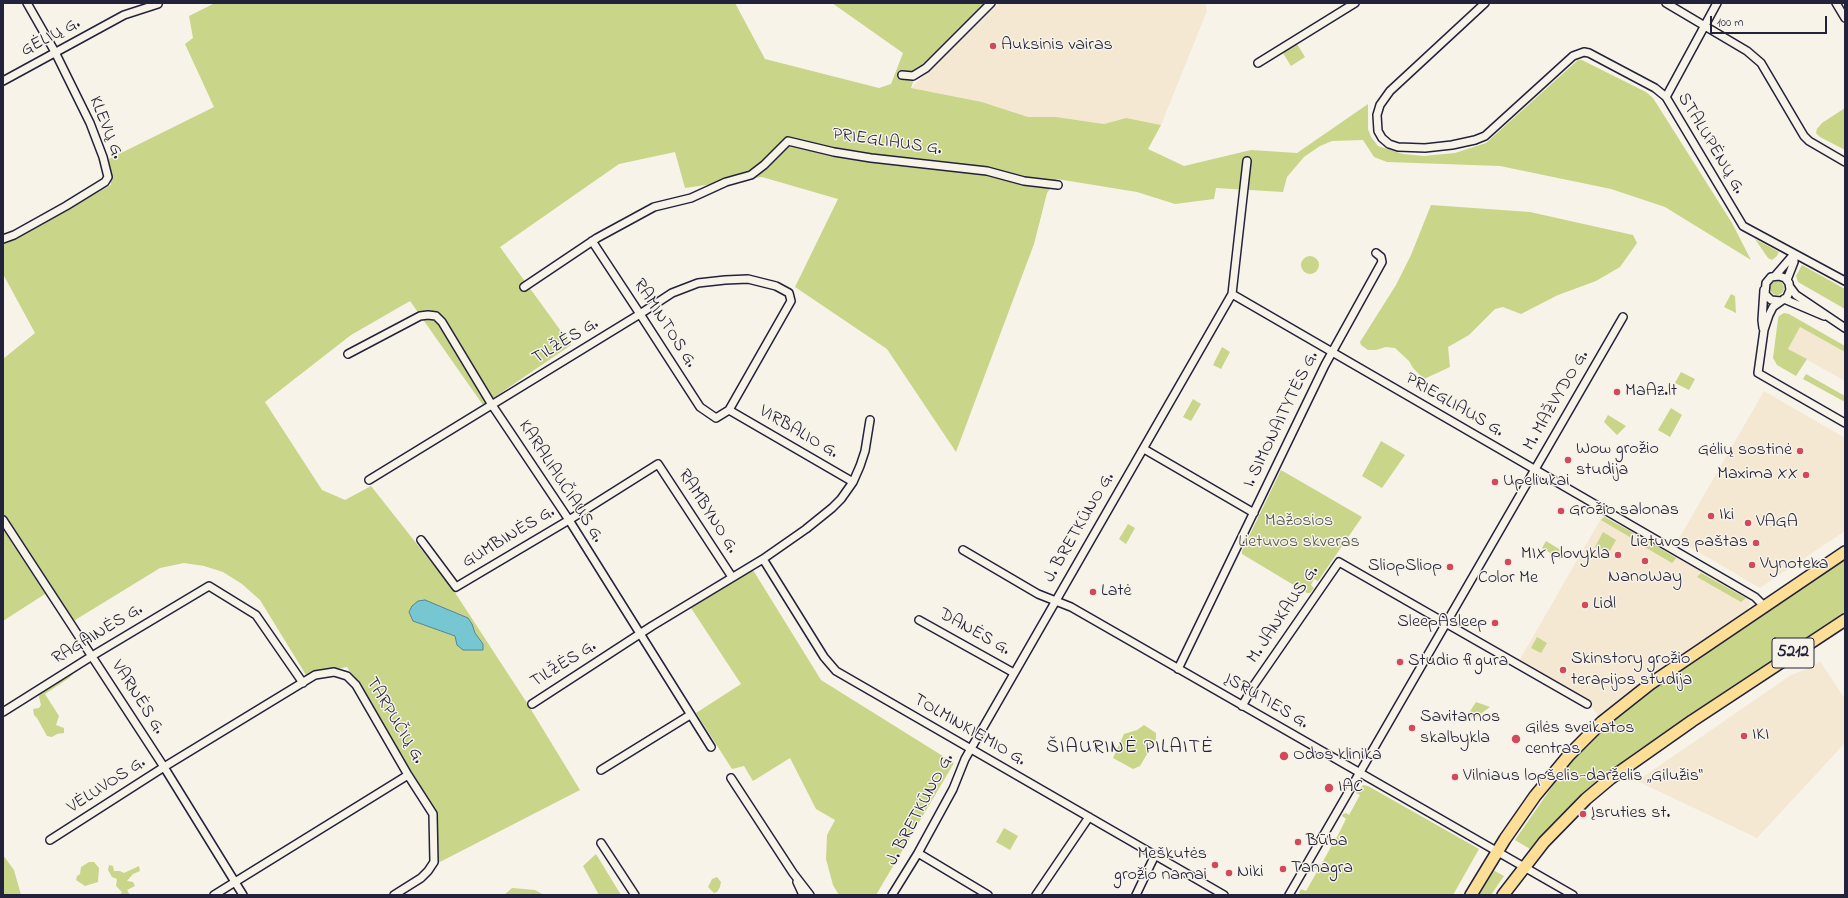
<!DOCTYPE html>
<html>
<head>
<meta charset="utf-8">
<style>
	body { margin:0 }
	#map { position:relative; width:1848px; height:898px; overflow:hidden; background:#f7f3e8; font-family:"Indie Flower",sans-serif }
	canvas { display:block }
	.frame { position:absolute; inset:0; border:4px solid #22223b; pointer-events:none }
	.scale { position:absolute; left:1710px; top:16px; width:117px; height:18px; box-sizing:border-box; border:2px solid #22223b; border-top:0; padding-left:5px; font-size:12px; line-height:14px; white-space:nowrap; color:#22223b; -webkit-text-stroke:3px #f7f3e8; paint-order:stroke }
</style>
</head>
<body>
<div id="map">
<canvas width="1848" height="898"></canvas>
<div class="frame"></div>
<div class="scale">100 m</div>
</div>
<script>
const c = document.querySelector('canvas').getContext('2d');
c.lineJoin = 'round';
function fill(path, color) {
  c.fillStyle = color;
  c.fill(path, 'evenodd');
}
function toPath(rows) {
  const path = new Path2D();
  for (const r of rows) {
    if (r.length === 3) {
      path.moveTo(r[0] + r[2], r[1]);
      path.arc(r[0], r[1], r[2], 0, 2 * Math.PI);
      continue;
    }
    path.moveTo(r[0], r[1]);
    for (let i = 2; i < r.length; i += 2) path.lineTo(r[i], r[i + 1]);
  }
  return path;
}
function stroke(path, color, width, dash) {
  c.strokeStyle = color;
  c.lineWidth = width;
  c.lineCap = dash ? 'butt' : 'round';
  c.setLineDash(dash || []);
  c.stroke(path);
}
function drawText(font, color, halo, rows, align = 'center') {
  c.font = font + ' "Indie Flower",sans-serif';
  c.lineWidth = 3;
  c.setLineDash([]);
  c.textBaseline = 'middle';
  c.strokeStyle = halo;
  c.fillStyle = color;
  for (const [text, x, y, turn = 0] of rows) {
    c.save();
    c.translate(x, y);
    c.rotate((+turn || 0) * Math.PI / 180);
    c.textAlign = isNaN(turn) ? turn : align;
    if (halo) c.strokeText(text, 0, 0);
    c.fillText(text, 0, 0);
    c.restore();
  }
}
const built = toPath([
	[999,3,1205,3,1207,11,1161,125,1126,118,1104,124,1056,117,1028,117,982,102,911,88],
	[1800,327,1845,352,1845,381,1788,349],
	[1764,391,1845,438,1845,531,1760,588,1678,540],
	[1603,515,1745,596,1749,599,1750,604,1747,612,1646,679,1599,718,1588,701,1519,661],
	[1820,661,1845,699,1845,743,1757,838,1637,781,1791,675,1812,667]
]);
const green = toPath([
	[215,3,735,3,765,59,879,88,891,84,903,53,832,3,987,3,917,70,911,88,982,102,1028,117,1056,117,1104,124,1126,118,1161,125,1148,149,1184,166,1251,150,1297,153,1368,104,1368,129,1371,137,1378,146,1403,154,1424,156,1455,153,1486,143,1578,60,1582,60,1646,92,1653,98,1732,223,1751,260,1665,207,1611,189,1500,166,1387,162,1374,157,1363,140,1332,141,1320,146,1304,157,1287,177,1283,192,1216,188,1214,199,1175,204,1137,192,1057,179,1047,193,1034,244,956,452,887,349,795,287,838,199,762,177,685,188,675,152,619,164,500,247,571,345,483,405,410,301,351,335,265,402,322,490,345,500,371,486,454,591,527,703,580,790,436,864,438,849,436,811,347,667,306,675,260,600,242,584,223,572,204,566,184,563,160,568,67,625,45,594,3,621,3,359,35,333,3,274,3,243,17,237,111,185,109,159,214,107,185,44,193,38,189,16],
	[1297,44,1305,57,1291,66,1283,53],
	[1845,108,1845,150,1820,137,1816,133,1817,129,1822,123],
	[1431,205,1530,212,1633,235,1637,243,1620,267,1596,281,1558,295,1521,314,1503,307,1495,309,1469,335,1448,347,1450,367,1424,379,1413,368,1409,361,1395,348,1386,347,1376,350,1368,350,1361,345,1360,342,1396,285,1411,255],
	[1755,239,1779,252,1777,256,1772,260,1768,258],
	[1310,265,9],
	[1802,265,1845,289,1845,309,1798,282,1796,276],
	[1777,288,7],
	[1731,294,1735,296,1736,313,1724,307],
	[1784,313,1789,314,1845,346,1845,352,1800,327,1788,349,1807,359,1796,376,1777,365,1773,358,1778,319,1779,316],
	[1222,347,1230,352,1221,369,1213,365],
	[1681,372,1695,379,1689,390,1675,383],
	[1806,374,1845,396,1845,402,1803,379],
	[1193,399,1201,404,1191,421,1183,417],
	[1671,408,1682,415,1670,437,1658,430],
	[1608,415,1626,426,1617,435,1604,422],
	[1381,441,1405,455,1382,488,1362,476],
	[1281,470,1362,517,1318,581,1314,579,1311,585,1314,588,1310,593,1307,593,1242,554,1242,551],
	[1604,517,1632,532,1634,534,1633,539,1601,520],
	[1128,524,1135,528,1126,544,1119,539],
	[1603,532,1616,540,1608,554,1595,547],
	[1546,541,1564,552,1560,559,1542,548],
	[1648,541,1676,558,1674,561,1672,563,1643,546],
	[1845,561,1845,614,1633,754,1581,797,1530,849,1515,840,1565,768,1614,720,1657,686,1838,564],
	[753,570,821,680,954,763,876,895,839,895,833,885,826,859,827,835,835,820,816,809,790,758,753,781,744,766,732,769,696,713,741,684,691,608],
	[1701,573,1742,596,1746,598,1741,602,1697,577],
	[1537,637,1547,643,1541,653,1531,648],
	[74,670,73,674,69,678,45,694,59,716,56,725,64,728,64,733,57,734,52,737,47,736,37,718,34,715,33,709,39,708,41,705,39,697,40,692],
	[1476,702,1490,707,1475,718,1467,716],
	[1144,725,1156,733,1156,739,1140,766,1133,769,1113,758,1124,734,1137,730],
	[1363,785,1368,786,1479,849,1453,895,1302,895,1299,893,1301,889,1306,891,1318,870,1313,867,1313,864,1316,863,1321,865,1332,845,1328,842,1328,840,1330,839,1335,841,1346,819,1342,816,1343,814,1346,813,1349,815,1360,795,1356,793],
	[1004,828,1018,836,1010,850,996,842],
	[596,854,621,895,599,895,583,866],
	[3,855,14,870,21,895,3,895],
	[89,862,94,862,99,868,98,882,85,886,76,880,77,876,80,874,81,867],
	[109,865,113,866,114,871,120,871,124,873,139,866,140,871,133,874,127,881,133,882,135,886,127,890,130,895,120,895,122,892,116,886,117,879,112,877,108,870],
	[1491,869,1504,876,1491,895,1477,895],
	[717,877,721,882,720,887,717,892,714,893,708,887,712,879],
	[512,888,535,890,544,895,504,895]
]);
const water = toPath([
	[425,600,468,618,472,624,475,633,483,644,483,650,463,650,457,645,455,636,413,621,409,612,412,606,418,601,425,600]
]);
const street = toPath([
	[1485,3,1390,91,1380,105,1377,115,1378,131,1382,138,1389,144,1398,147,1425,148,1452,145,1475,140,1485,136,1573,56,1584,52,1589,53,1655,88,1666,97,1743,226,1845,281],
	[1666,3,1747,51,1761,63,1804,136,1809,141,1845,162],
	[1836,3,1845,18],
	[1258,63,1355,3],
	[902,75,913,76,926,68,991,3],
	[3,81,124,15,158,4],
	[1666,97,1717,3],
	[3,239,14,235,66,206,105,182,108,177,103,157,90,123,55,52,27,3],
	[1775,276,1794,254],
	[1787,280,1794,262,1794,254],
	[524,287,597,238,654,207,691,198,726,182,751,175,764,165,788,141,834,152,871,158,987,171,1024,181,1058,185],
	[1790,287,1796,295,1845,328],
	[1232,294,1755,597,1764,606],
	[1784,299,1824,316],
	[1781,301,1771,300,1765,294,1766,283,1771,277,1779,276,1785,278,1789,283,1790,290,1787,297,1773,307,1769,315,1764,330,1758,373,1845,423],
	[1763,328,1762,320,1764,290],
	[348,354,420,316,428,315,436,316,442,322,492,405,569,520,711,747],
	[729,410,853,482],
	[1144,449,1254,513],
	[369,480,640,314,672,293,698,283,725,280,748,279,776,286,789,293,791,301,729,410,716,418,700,407,640,314,592,241],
	[3,520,164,767,243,895],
	[421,540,456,587,569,520,658,464,732,577],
	[963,550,1038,594,1071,607,1573,895],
	[763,559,824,657,836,671,1224,895],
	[919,620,1014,673],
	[1178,669,1325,365,1382,262,1381,257,1376,253],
	[532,704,652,626,763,559,806,529,832,508,841,499,853,482,860,466,865,451,870,420],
	[1242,706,1254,685,1339,562,1587,704],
	[3,712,92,656,209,586,256,615,303,683],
	[601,770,690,715],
	[731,778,793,873,810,895],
	[50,840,164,767,315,675,334,672,347,676,356,685,408,775,433,814,434,862,428,871,421,878,394,895],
	[601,843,635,895],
	[918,853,988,895],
	[797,882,803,895],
	[214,895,408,775],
	[892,895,918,853,953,789,965,759,1232,294,1247,161],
	[1036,895,1089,817],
	[1136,895,1155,855],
	[1289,895,1623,317]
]);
const primary = toPath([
	[1471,895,1505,839,1535,796,1569,755,1602,722,1650,684,1845,552],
	[1503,895,1544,842,1586,799,1611,778,1692,721,1845,620]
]);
const markers = [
	[993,46,4,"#d1495b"],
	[1617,392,4,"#d1495b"],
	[1800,451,4,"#d1495b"],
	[1568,460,4,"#d1495b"],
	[1806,475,4,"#d1495b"],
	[1495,482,4,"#d1495b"],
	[1561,511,4,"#d1495b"],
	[1711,516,4,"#d1495b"],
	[1748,523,4,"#d1495b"],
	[1756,543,4,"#d1495b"],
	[1618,555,4,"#d1495b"],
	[1645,561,4,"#d1495b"],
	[1508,562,4,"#d1495b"],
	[1752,565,4,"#d1495b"],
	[1450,567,4,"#d1495b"],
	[1093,592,4,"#d1495b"],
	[1585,605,4,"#d1495b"],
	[1495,623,4,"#d1495b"],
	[1400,662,4,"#d1495b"],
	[1563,670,4,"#d1495b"],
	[1412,728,4,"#d1495b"],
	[1744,736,4,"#d1495b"],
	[1516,739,5,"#d1495b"],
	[1284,756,5,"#d1495b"],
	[1455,777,4,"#d1495b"],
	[1329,788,5,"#d1495b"],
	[1583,814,4,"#d1495b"],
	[1298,842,4,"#d1495b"],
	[1215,865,4,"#d1495b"],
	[1283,869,4,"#d1495b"],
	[1229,873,4,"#d1495b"]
];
const shields = [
	[1793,653,42]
];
const shieldNames = [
	["5212",1793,653]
];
const streetNames = [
	["GĖLIŲ G.",51,38,-28],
	["KLEVŲ G.",105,128,68],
	["PRIEGLIAUS G.",887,143,8],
	["STALUPĖNŲ G.",1710,144,59],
	["RAMINTOS G.",664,324,57],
	["TILŽĖS G.",566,342,-31],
	["M. MAŽVYDO G.",1557,401,-60],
	["PRIEGLIAUS G.",1454,406,30],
	["I. SIMONAITYTĖS G.",1282,420,-64],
	["VIRBALIO G.",798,433,30],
	["KARALIAUČIAUS G.",560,482,57],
	["RAMBYNO G.",707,512,57],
	["J. BRETKŪNO G.",1080,528,-60],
	["GUMBINĖS G.",509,538,-31],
	["M. JANKAUS G.",1284,615,-56],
	["DANĖS G.",974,633,29],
	["RAGAINĖS G.",98,635,-31],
	["TILŽĖS G.",564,665,-32],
	["VARNĖS G.",137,698,57],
	["ĮSRUTIES G.",1266,702,30],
	["TARPUČIŲ G.",394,721,59],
	["TOLMINKIEMIO G.",969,731,30],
	["VĖLUVOS G.",107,786,-33],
	["J. BRETKŪNO G.",921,810,-62]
];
const poiNames = [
	["Auksinis vairas",1001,46],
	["MaAz.lt",1625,392],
	["Wow grožio",1576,450],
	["studija",1576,471],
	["Gėlių sostinė",1792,451,"right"],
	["Maxima XX",1798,475,"right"],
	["Upeliukai",1503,482],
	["Grožio salonas",1569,511],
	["Iki",1719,516],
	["VAGA",1756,523],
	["Lietuvos paštas",1748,543,"right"],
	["MIX plovykla",1610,555,"right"],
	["Vynoteka",1760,565],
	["SliopSliop",1442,567,"right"],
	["NanoWay",1645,578,"center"],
	["Color Me",1508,579,"center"],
	["Latė",1101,592],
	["Lidl",1593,605],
	["SleepAsleep",1487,623,"right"],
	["Skinstory grožio",1571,660],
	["terapijos studija",1571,681],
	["Studio figura",1408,662],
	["Savitarnos",1420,718],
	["skalbykla",1420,739],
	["Gilės sveikatos",1525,729],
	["centras",1525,750],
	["IKI",1752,736],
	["Odos klinika",1293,756],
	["Vilniaus lopšelis-darželis „Gilužis“",1463,777],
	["IAC",1338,788],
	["Įsruties st.",1591,814],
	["Būba",1306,842],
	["Meškutės",1207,855,"right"],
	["grožio namai",1207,876,"right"],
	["Tanagra",1291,869],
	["Niki",1237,873]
];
const parkNames = [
	["Mažosios",1299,522],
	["Lietuvos skveras",1299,543]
];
const quarterNames = [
	["ŠIAURINĖ PILAITĖ",1130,749]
];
fill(built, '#f5e8d3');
fill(green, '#c9d589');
fill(water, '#77c7d3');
stroke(water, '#558596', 1);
stroke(street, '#22223b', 10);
stroke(primary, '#22223b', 14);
stroke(street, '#f7f3e8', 7);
stroke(primary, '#fdde96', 11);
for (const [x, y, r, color] of markers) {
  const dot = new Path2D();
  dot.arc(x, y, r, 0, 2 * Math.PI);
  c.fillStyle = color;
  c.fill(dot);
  stroke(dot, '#f7f3e8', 1.5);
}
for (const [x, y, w] of shields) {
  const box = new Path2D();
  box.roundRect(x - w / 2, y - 15, w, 30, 3);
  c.fillStyle = '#f7f3e8';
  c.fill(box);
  stroke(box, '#22223b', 1);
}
drawText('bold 17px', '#22223b', null, shieldNames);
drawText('18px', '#22223b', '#f7f3e8', streetNames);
drawText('18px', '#22223b', '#f7f3e8', poiNames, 'left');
drawText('18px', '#545852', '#f7f3e8', parkNames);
c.letterSpacing = '1px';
drawText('20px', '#22223b', '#f7f3e8', quarterNames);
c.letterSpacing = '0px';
</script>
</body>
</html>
